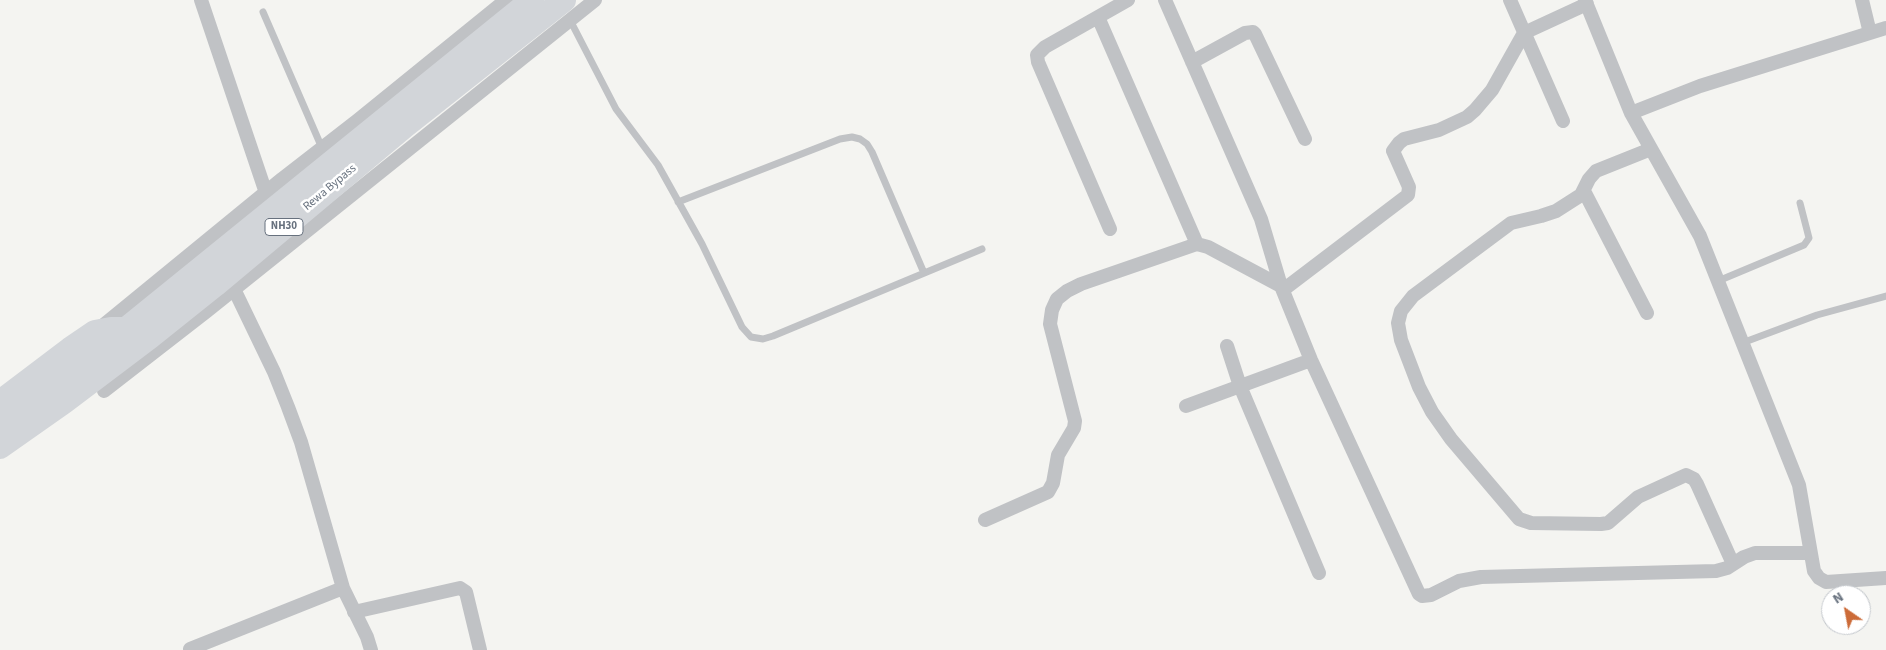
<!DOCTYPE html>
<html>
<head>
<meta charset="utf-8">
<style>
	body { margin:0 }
	#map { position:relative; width:1886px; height:650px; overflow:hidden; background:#f4f4f1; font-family:"Source Sans 3",sans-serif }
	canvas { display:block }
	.north { position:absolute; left:1821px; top:585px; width:50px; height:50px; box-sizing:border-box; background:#fff; border:1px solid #c2c6cb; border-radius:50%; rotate:327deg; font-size:14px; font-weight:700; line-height:20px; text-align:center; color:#67717e }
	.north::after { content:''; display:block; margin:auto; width:18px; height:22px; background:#cc6b38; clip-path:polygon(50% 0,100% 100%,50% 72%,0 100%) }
</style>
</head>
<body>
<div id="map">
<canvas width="1886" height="650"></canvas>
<div class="north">N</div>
</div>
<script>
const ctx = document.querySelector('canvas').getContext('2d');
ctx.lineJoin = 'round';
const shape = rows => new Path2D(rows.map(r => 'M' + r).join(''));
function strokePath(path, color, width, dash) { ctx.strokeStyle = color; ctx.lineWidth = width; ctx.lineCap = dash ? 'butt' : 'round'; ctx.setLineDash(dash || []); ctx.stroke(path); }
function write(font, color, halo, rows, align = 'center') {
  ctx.font = font + ' "Source Sans 3",sans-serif'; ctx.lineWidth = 5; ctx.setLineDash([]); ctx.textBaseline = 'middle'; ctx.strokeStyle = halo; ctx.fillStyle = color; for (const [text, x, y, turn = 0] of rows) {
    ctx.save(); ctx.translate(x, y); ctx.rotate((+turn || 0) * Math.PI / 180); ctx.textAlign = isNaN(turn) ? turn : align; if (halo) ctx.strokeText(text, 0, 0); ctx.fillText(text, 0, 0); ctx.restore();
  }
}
strokePath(shape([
	[263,12,322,148],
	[570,20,616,109,658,165,702,244,742,327,751,337,763,339,773,336,982,249],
	[678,202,840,139,852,137,860,139,867,144,872,152,924,273],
	[1718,281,1804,245,1809,238,1800,203],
	[1742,343,1817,315,1886,296]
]), '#c0c2c5', 7);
strokePath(shape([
	[201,0,266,193],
	[1165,0,1261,219,1281,286,1311,360,1419,594,1422,596,1431,595,1459,581,1481,577,1716,571,1727,568,1744,557,1755,553,1810,553],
	[1510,0,1563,121],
	[1585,0,1631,113,1700,236,1799,485,1814,571,1819,578,1826,582,1886,578],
	[1862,0,1870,33],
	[1098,17,1197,244],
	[1192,62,1245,33,1253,32,1255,34,1305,139],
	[1631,113,1700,86,1886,28],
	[1651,149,1596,171,1589,179,1581,195,1556,211,1541,216,1511,223,1413,296,1401,311,1398,323,1401,340,1419,387,1432,412,1451,439,1519,519,1531,523,1601,524,1608,523,1638,497,1686,475,1694,479,1697,484,1733,564],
	[1584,191,1647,313],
	[1110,229,1038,62,1037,55,1045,47,1128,0],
	[234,289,274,372,288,407,301,442,343,588,367,637,371,650],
	[1283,290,1408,195,1409,187,1393,151,1399,143,1404,139,1439,130,1467,117,1475,110,1492,90,1524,33,1587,4],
	[100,328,282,179,358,120,506,0],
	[1227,346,1240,386,1319,573],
	[104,391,207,311,595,0],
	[1186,406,1311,360],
	[985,520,1048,492,1053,483,1058,455,1074,428,1075,421,1050,324,1052,310,1057,299,1067,291,1081,284,1197,244,1208,247,1281,286],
	[354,612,460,588,466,592,480,650],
	[190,649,343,588]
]), '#c0c2c5', 14);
strokePath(shape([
	[0,402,70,349,95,332,111,329,125,329],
	[0,423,61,379,126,329,532,0],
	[0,447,64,402,150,337,215,285,406,125,564,0]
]), '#d2d5d9', 24);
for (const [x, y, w] of [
	[284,227,38]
]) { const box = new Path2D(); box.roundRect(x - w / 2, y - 8.5, w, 17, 4); ctx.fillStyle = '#fff'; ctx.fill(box); strokePath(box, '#67717e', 1); }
write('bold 11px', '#67717e', null, [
	["NH30",284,227]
]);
write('12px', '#67717e', '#fff', [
	["Rewa Bypass",330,188,-40]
]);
</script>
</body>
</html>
